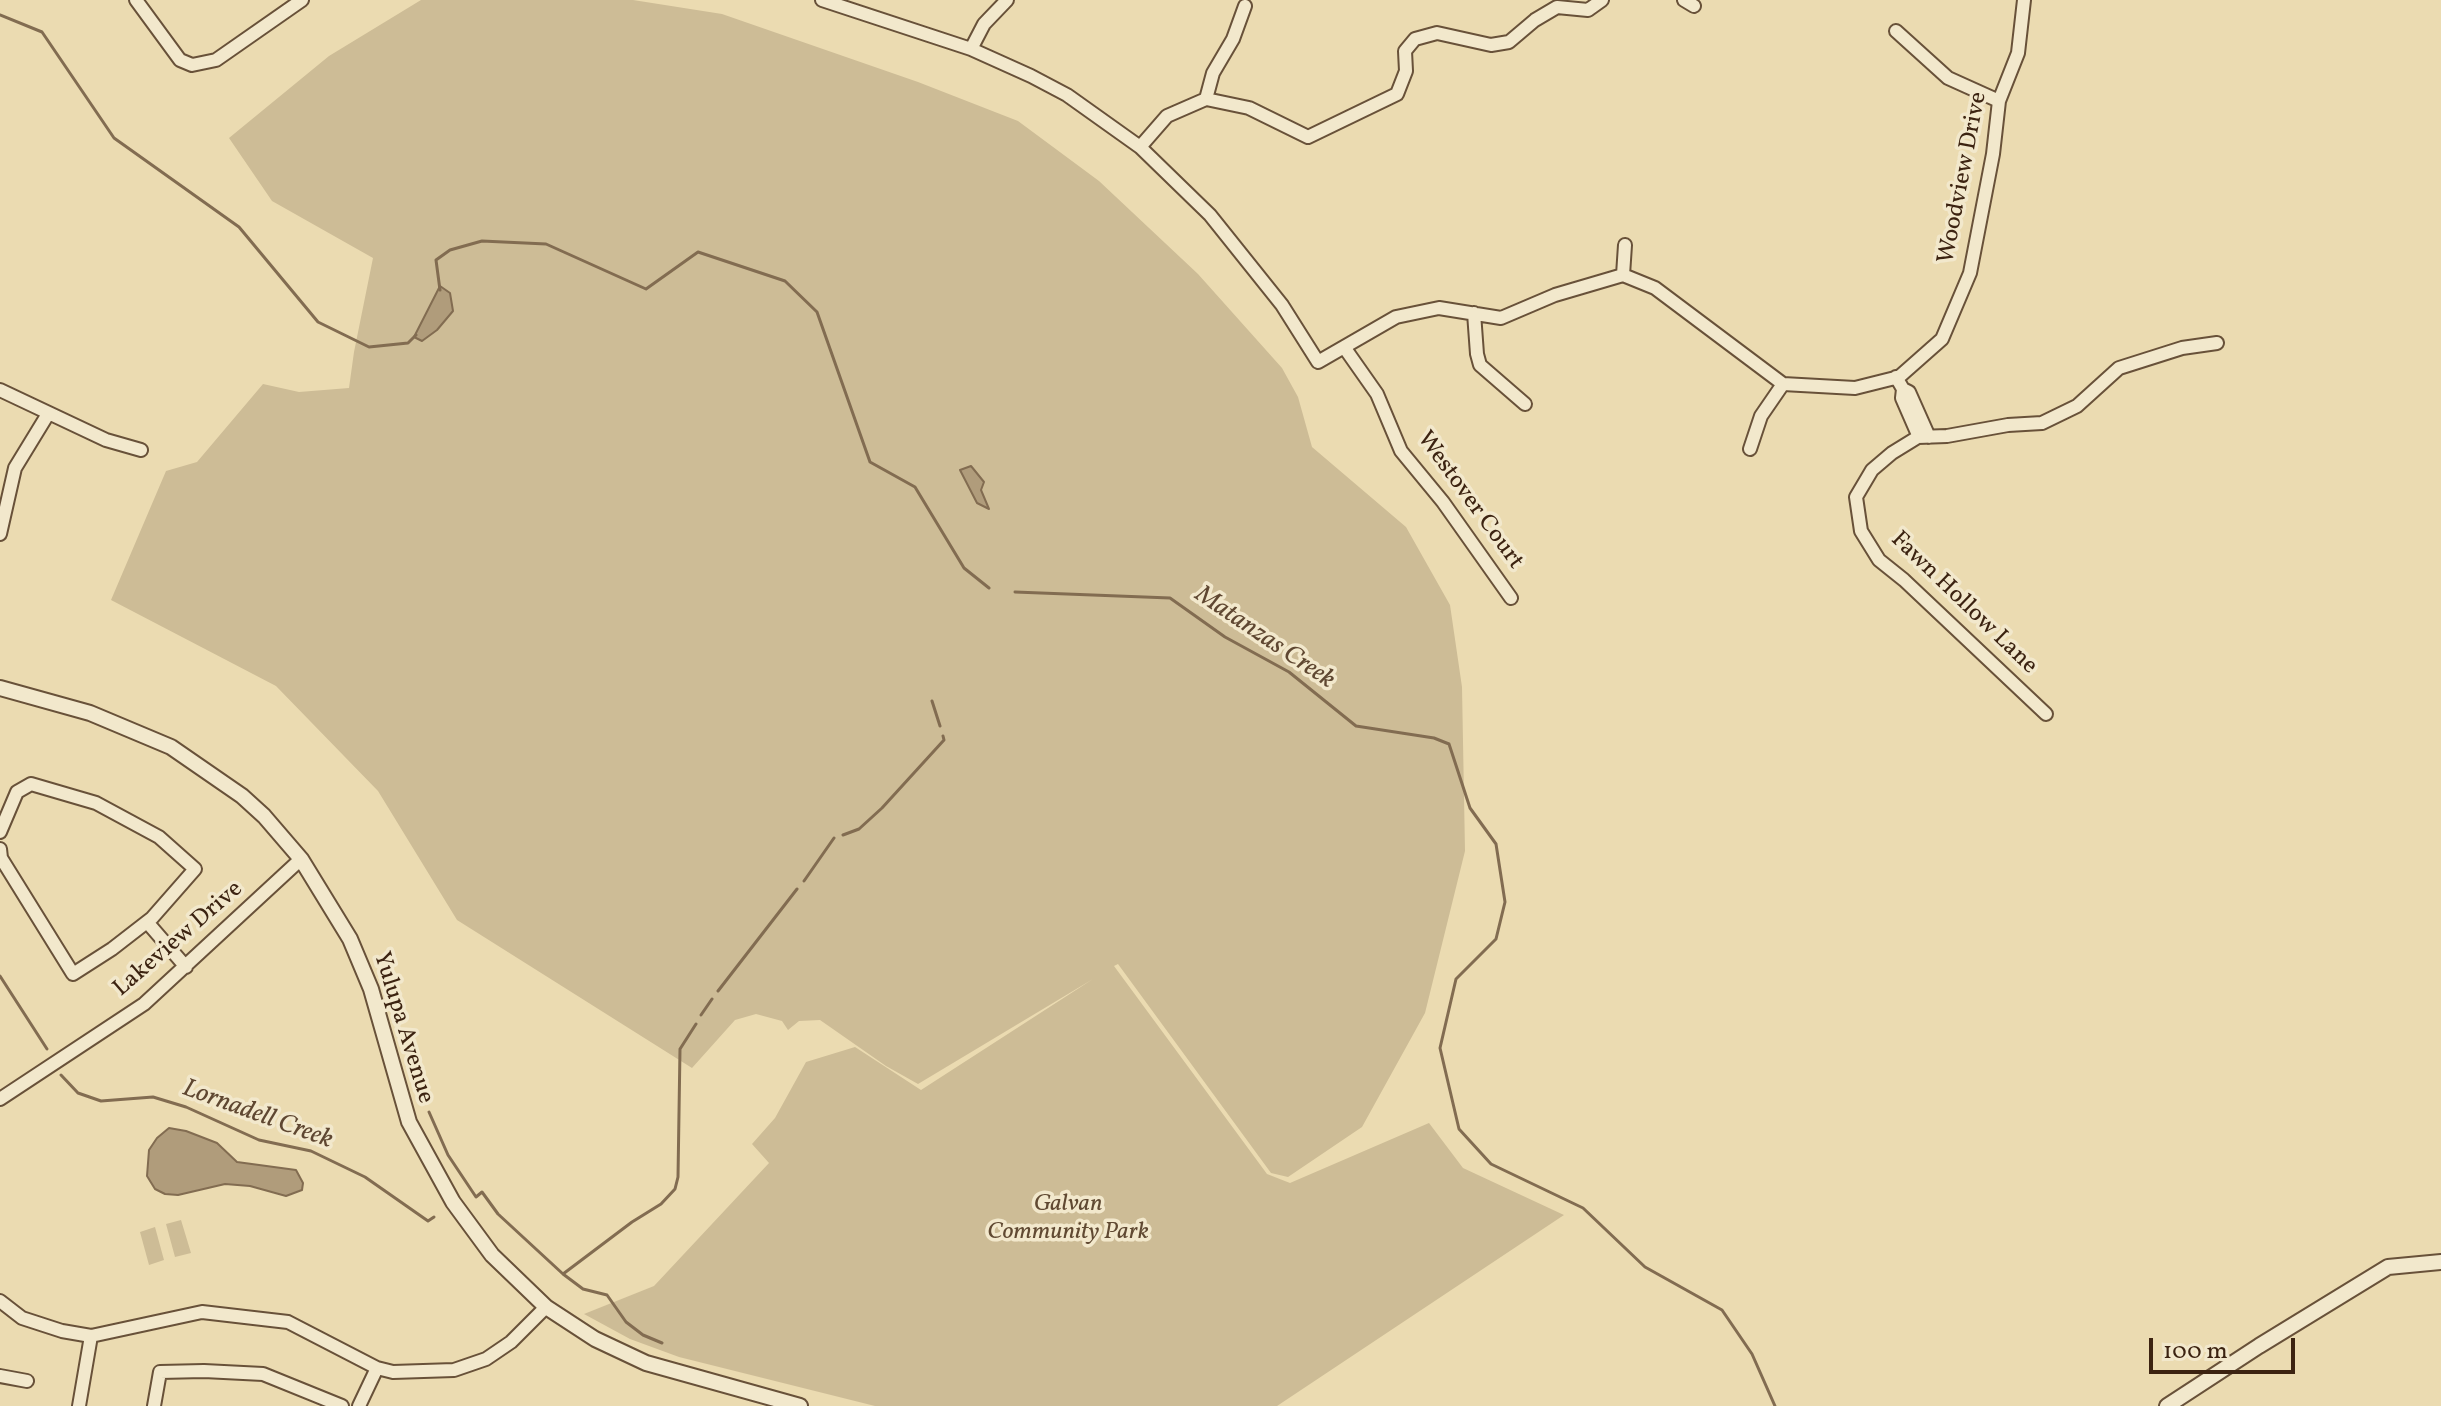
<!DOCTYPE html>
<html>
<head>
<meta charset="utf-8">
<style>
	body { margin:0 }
	#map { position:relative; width:2441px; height:1406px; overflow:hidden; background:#ebdbb1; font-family:Vollkorn,serif }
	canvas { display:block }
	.scale { position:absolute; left:2149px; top:1338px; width:146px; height:36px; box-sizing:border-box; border:4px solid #3c2311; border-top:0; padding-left:10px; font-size:24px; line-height:28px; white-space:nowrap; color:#3c2311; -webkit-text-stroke:6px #f2e8cc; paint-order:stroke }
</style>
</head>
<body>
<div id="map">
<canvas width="2441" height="1406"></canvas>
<div class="scale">100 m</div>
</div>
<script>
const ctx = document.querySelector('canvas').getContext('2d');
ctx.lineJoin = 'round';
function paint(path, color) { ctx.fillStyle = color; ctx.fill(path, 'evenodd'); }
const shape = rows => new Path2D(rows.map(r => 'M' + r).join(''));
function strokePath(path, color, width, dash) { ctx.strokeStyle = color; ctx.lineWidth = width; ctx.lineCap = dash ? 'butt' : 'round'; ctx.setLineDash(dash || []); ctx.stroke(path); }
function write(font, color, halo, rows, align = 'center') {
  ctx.font = font + ' Vollkorn,serif'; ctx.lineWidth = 7; ctx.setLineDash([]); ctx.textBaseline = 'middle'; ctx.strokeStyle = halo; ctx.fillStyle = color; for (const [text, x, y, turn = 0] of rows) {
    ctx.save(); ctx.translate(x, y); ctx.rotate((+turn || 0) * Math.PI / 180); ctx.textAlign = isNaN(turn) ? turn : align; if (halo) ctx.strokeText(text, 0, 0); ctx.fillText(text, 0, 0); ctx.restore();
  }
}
paint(shape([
	[421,0,633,0,722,14,918,82,1018,121,1099,181,1198,274,1282,368,1298,397,1312,447,1406,527,1450,605,1462,687,1465,851,1425,1013,1362,1127,1288,1177,1271,1173,1118,964,1114,966,1267,1174,1290,1183,1429,1123,1463,1168,1564,1215,1277,1406,875,1406,679,1357,630,1339,584,1314,654,1286,769,1163,752,1144,775,1118,806,1062,855,1047,921,1090,1093,979,918,1084,886,1066,820,1020,799,1021,788,1030,782,1021,756,1014,735,1020,692,1068,457,920,378,791,276,686,111,600,166,471,197,462,263,384,299,392,349,388,354,352,373,258,272,201,229,138,329,56],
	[181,1220,191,1253,175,1257,166,1224],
	[155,1227,164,1260,149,1265,140,1232]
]), '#cdbc96');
const water = shape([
	[440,286,450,293,453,311,437,330,422,341,414,337,440,286],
	[971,466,984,482,981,490,989,509,977,503,960,470,971,466],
	[169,1128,186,1131,217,1143,237,1162,296,1170,303,1183,302,1190,286,1196,250,1186,225,1184,178,1195,165,1194,155,1189,147,1176,149,1150,157,1138,169,1128]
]);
paint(water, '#b09c7b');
strokePath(water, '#826c51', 2);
strokePath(shape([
	[0,15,42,32,114,138,239,227,318,322,369,347,408,343,416,335],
	[440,290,436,260,450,250,482,241,546,244,646,289,698,252,785,281,817,312,870,462,915,487,964,568,989,588],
	[1015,592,1170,598,1225,637,1289,672,1356,726,1434,738,1449,744,1470,808,1496,844,1505,902,1496,939,1456,979,1440,1048,1459,1129,1491,1164,1583,1208,1645,1267,1722,1310,1752,1354,1775,1406],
	[932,701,940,726],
	[843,835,859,829,882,808,944,740,943,736],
	[804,881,834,838],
	[0,976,47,1049],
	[718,991,797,889],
	[701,1015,712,999],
	[61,1075,78,1093,101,1101,153,1097,186,1107,259,1140,311,1151,365,1177,428,1221,434,1217],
	[429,1112,448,1155,476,1197,482,1192,498,1214,563,1274,632,1222,661,1204,675,1189,678,1177,680,1049,696,1024],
	[563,1274,583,1289,607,1295,626,1322,643,1335,662,1343]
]), '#826c51', 3);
const minor = shape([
	[136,0,180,60,192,65,216,60,302,0],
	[822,0,971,49,1031,76,1067,95,1140,147,1210,215,1282,305,1318,362,1396,317,1439,308,1501,318,1555,295,1623,275,1655,288,1783,384,1855,388,1899,377,1942,339,1970,273,1993,154,1999,101,2018,53,2024,0],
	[1684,0,1694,6],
	[1896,31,1948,78,1999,101],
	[971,49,984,24,1007,0],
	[1206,99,1213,73,1233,39,1245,6],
	[1140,147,1167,116,1206,99,1249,108,1308,137,1397,94,1406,71,1405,51,1415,39,1437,33,1491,45,1509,42,1535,20,1557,7,1588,10,1602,0],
	[1623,275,1625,245],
	[1474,313,1477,354,1480,365,1525,404],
	[1344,347,1377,394,1401,451,1443,502,1511,598],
	[1896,377,1903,389,1902,398,1919,437],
	[1903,389,1909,392,1929,437],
	[0,390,106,440,141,450],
	[1750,449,1761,416,1783,384],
	[0,534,15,468,48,414],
	[2046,714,1904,580,1879,560,1861,531,1856,497,1872,470,1892,453,1918,437,1947,436,2008,425,2042,423,2077,406,2119,368,2182,348,2217,343],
	[0,832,17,792,31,784,96,803,159,837,195,869,152,918,112,949,73,974,1,858,0,849],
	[147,922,186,967],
	[0,1099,144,1004,301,859],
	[0,1301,22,1318,62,1331,91,1336,202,1312,288,1322,377,1368,393,1372,454,1370,486,1359,511,1342,546,1307],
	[0,1376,27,1381],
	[79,1406,91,1336],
	[154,1406,160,1372,204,1371,263,1374,342,1406],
	[359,1406,377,1368]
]);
const tertiary = shape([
	[0,688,90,713,171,747,242,796,264,816,301,859,350,939,371,989,409,1122,453,1202,492,1255,546,1307,595,1339,646,1363,800,1406],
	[2167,1406,2259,1346,2388,1267,2441,1262]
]);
strokePath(minor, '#685139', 16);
strokePath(tertiary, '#685139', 18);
strokePath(minor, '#f2e8cc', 12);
strokePath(tertiary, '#f2e8cc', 14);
write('24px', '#3c2311', '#f2e8cc', [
	["Woodview Drive",1964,178,-79],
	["Westover Court",1469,501,54],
	["Fawn Hollow Lane",1963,604,44],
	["Lakeview Drive",179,940,-41],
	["Yulupa Avenue",402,1028,73]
]);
write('italic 24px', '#604932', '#f2e8cc', [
	["Galvan",1068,1206],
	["Community Park",1068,1234]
]);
write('italic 26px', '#5f4731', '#f2e8cc', [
	["Matanzas Creek",1264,639,34],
	["Lornadell Creek",257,1116,20]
]);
</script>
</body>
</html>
